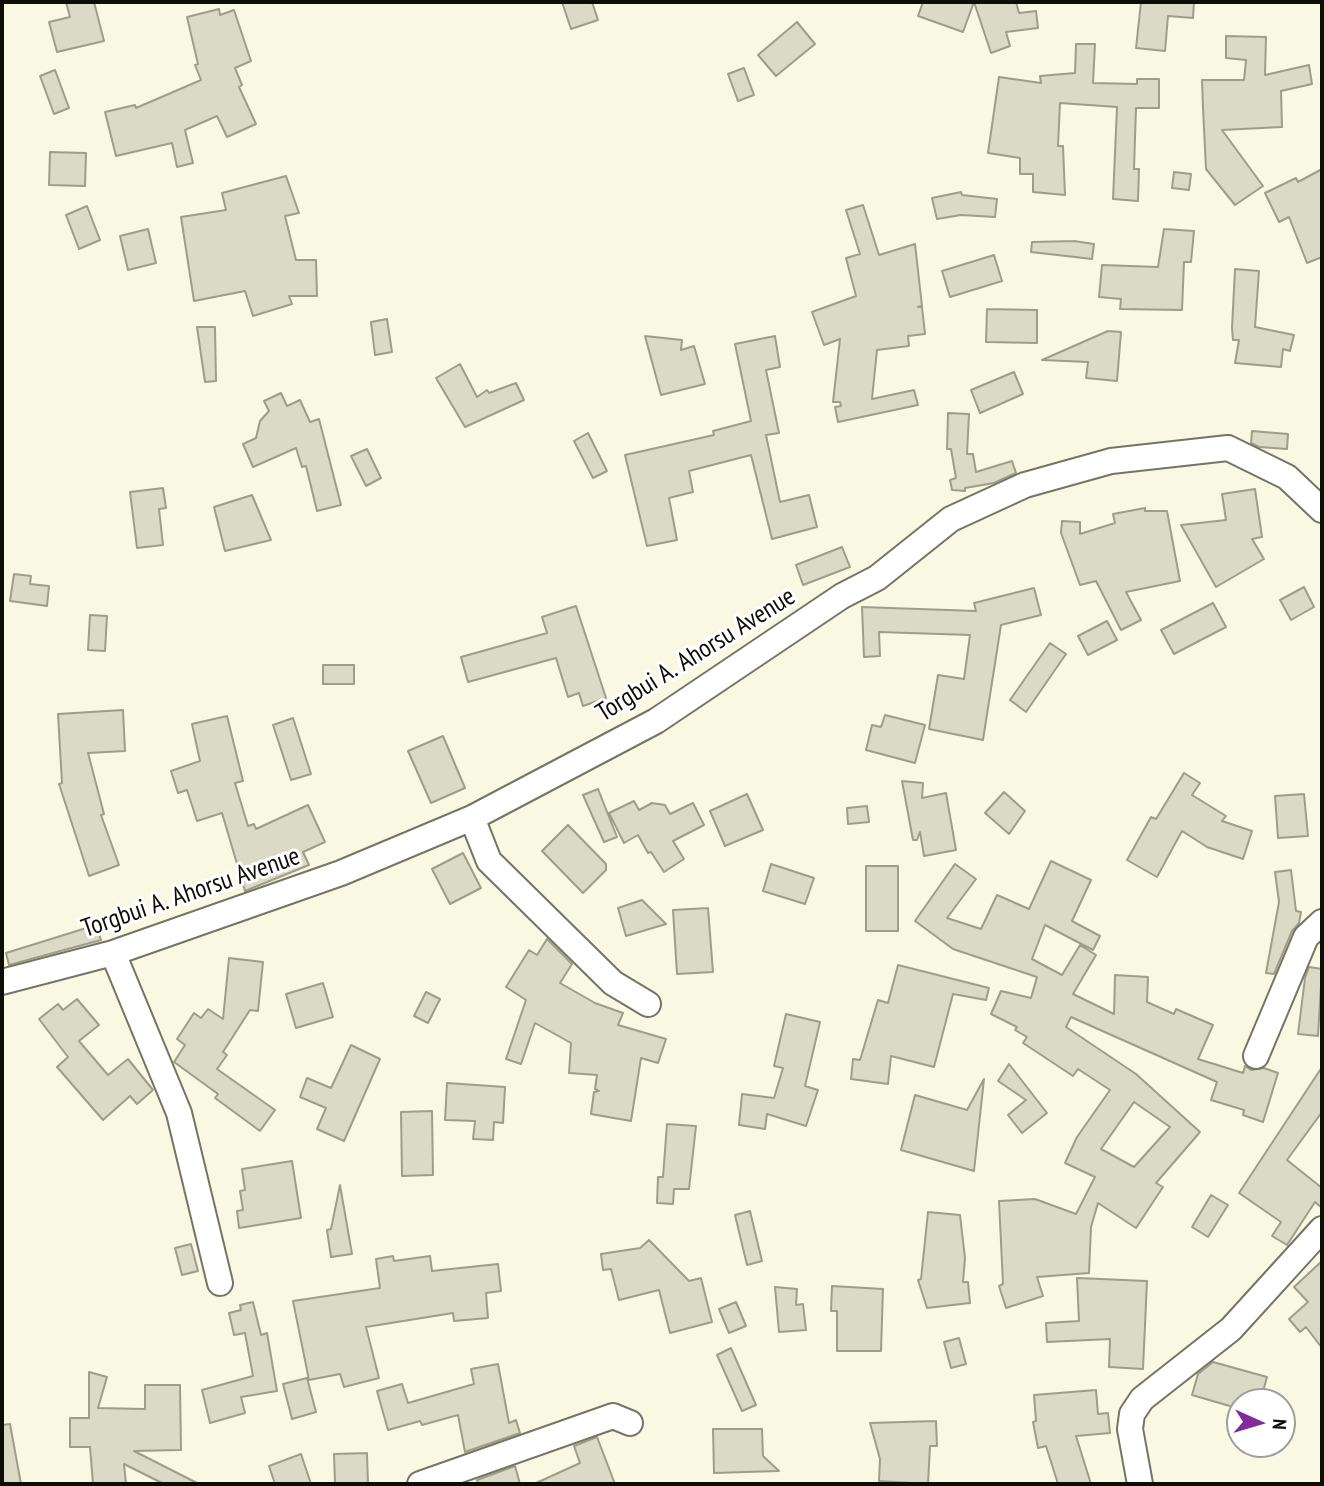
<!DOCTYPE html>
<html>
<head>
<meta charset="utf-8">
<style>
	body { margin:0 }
	#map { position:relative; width:1324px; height:1486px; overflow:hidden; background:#f8f8e3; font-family:"PT Sans Narrow",sans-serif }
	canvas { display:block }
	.frame { position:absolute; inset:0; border:4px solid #0e0e08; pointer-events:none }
	.north { position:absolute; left:1226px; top:1388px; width:70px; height:70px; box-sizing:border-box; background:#fff; border:2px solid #9f9f9c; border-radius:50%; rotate:94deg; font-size:19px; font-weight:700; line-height:28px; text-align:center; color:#0e0e08 }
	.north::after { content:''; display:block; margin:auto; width:24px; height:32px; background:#802b9a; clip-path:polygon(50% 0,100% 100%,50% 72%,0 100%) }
</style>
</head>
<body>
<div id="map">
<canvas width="1324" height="1486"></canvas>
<div class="frame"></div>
<div class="north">N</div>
</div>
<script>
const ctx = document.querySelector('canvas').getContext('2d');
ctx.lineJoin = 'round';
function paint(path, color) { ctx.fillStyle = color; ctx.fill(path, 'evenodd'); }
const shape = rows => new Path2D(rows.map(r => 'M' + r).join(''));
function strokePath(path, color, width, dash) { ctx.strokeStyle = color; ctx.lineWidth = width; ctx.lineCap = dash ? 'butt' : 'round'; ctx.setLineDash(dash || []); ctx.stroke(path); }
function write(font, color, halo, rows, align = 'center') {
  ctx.font = font + ' "PT Sans Narrow",sans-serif'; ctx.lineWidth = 6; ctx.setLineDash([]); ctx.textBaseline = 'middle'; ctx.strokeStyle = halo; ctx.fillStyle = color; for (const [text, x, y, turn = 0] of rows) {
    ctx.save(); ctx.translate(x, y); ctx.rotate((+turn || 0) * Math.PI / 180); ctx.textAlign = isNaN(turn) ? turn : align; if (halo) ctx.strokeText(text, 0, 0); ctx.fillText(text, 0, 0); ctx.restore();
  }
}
const building = shape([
	[66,2,94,2,104,41,57,52,49,22,70,17,66,2],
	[562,2,592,2,598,20,571,29,562,2],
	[923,2,974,2,963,32,918,16,923,2],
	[974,2,1016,2,1019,13,1036,11,1038,28,1006,32,1010,46,991,53,974,2],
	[1141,2,1194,2,1193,18,1168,16,1165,51,1136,48,1141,2],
	[219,9,220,15,234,10,251,61,235,68,242,85,239,87,256,124,227,137,217,116,185,130,193,163,177,167,172,143,116,156,105,112,135,105,136,108,201,80,195,65,198,64,187,17,219,9],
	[797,22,815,44,776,76,758,55,797,22],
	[1226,36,1266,37,1265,75,1309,65,1312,84,1281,91,1282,127,1222,130,1263,186,1235,205,1206,169,1203,108,1202,80,1244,80,1246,60,1226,58,1226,36],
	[1076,44,1095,44,1093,83,1137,84,1137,79,1159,79,1159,108,1136,108,1134,169,1139,169,1138,201,1113,199,1117,107,1060,103,1058,146,1063,146,1065,195,1033,192,1033,174,1020,174,1020,158,988,153,999,77,1041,83,1040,76,1075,73,1076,44],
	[744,68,754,95,738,101,728,74,744,68],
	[55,70,69,108,54,114,40,76,55,70],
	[50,152,86,153,85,186,49,185,50,152],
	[1322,169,1322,257,1307,263,1289,217,1279,222,1265,193,1296,178,1298,182,1322,169],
	[1174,172,1191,174,1189,190,1172,188,1174,172],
	[286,176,299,213,285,216,296,260,316,260,317,296,289,296,292,304,253,316,245,291,194,301,181,217,226,210,222,193,286,176],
	[961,192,962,195,997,199,995,217,961,215,937,219,932,198,961,192],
	[863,205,879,255,915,244,922,306,918,307,922,307,925,334,908,336,909,346,877,350,872,399,914,390,918,405,838,422,835,407,841,406,840,402,833,402,840,339,824,345,812,312,856,296,846,258,860,254,846,210,863,205],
	[87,206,100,240,79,249,66,215,87,206],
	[148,229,156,263,128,270,120,236,148,229],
	[1164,229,1194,231,1191,262,1184,262,1182,310,1120,309,1121,299,1099,297,1102,265,1158,267,1164,229],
	[1074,241,1094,244,1092,259,1031,252,1032,242,1074,241],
	[994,255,1002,281,950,297,942,271,994,255],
	[1235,269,1259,271,1255,327,1294,335,1290,351,1283,349,1281,367,1235,363,1239,340,1233,340,1232,328,1235,269],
	[987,309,1037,310,1037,343,986,342,987,309],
	[387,319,392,352,375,355,371,322,387,319],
	[197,327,215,327,216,381,205,382,197,327],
	[1108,331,1121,332,1117,381,1086,378,1088,362,1042,360,1108,331],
	[645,336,682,340,681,350,694,346,705,384,661,395,645,336],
	[775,336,780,367,766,370,779,433,766,435,780,502,809,495,817,527,772,539,751,455,689,471,693,492,669,498,677,540,647,546,625,455,714,435,713,431,751,421,735,344,775,336],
	[460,364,477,397,487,390,489,393,516,383,524,400,465,427,436,378,460,364],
	[1014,372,1023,394,980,413,971,390,1014,372],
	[281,393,287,406,300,400,310,422,319,419,341,505,317,511,306,466,302,467,296,448,253,467,243,444,256,438,260,421,269,411,264,401,281,393],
	[948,413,969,414,967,454,973,454,976,472,1012,461,1016,473,994,483,965,488,965,491,952,490,950,480,956,478,951,449,947,449,948,413],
	[1252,431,1288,434,1287,449,1259,447,1251,443,1252,431],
	[588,433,607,471,593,478,574,441,588,433],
	[367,449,381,478,366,486,351,456,367,449],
	[163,488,166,508,159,509,163,545,137,548,130,492,163,488],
	[1255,489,1262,537,1252,539,1264,559,1216,587,1181,525,1226,520,1222,494,1255,489],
	[252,495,271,540,225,551,214,507,252,495],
	[1145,508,1145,511,1167,511,1180,581,1126,592,1141,620,1121,630,1096,581,1080,585,1061,533,1062,521,1080,522,1080,534,1115,523,1113,514,1145,508],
	[842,547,850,567,803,585,796,565,842,547],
	[14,574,31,576,30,584,49,586,47,606,10,601,14,574],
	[1304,587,1314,607,1291,620,1280,600,1304,587],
	[1034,588,1041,615,1001,625,983,740,929,729,938,675,964,679,970,635,879,632,880,656,864,657,862,607,976,611,974,603,1034,588],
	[1213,603,1226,627,1174,654,1161,630,1213,603],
	[576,606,606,698,583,706,579,693,568,697,556,658,468,682,461,657,547,633,542,617,576,606],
	[90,615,107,616,105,651,88,650,90,615],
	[1107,621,1117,640,1088,655,1078,636,1107,621],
	[1050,643,1066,654,1026,712,1010,700,1050,643],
	[323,665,354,665,354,684,323,684,323,665],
	[123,710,125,751,88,753,104,814,101,815,119,865,89,876,59,784,62,783,58,714,123,710],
	[885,715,925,725,915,763,866,750,872,725,881,727,885,715],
	[227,716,243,781,235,783,248,826,254,824,256,829,308,805,325,842,303,852,309,865,245,891,222,813,197,821,187,790,178,793,171,771,200,761,192,724,227,716],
	[293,718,311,774,291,780,273,725,293,718],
	[443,736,465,788,431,803,408,751,443,736],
	[1184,773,1200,783,1192,795,1226,816,1222,821,1252,831,1243,859,1207,847,1182,831,1157,877,1127,860,1151,817,1156,819,1184,773],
	[902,781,923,783,922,798,946,793,956,850,924,856,920,832,917,840,913,840,902,781],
	[598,789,617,837,604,842,583,795,598,789],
	[1004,792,1025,811,1009,834,985,813,1004,792],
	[747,794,763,830,725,846,710,811,747,794],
	[1304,794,1308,836,1278,838,1275,796,1304,794],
	[634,801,639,810,652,803,665,805,670,814,693,803,704,825,673,841,684,859,664,872,651,852,648,853,638,835,624,843,609,813,634,801],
	[867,806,869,822,848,824,847,808,867,806],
	[568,825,606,864,606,870,583,893,542,851,568,825],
	[463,853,481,888,450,904,432,869,463,853],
	[1051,861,1091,880,1072,921,1100,936,1093,950,1045,925,1032,959,1062,975,1080,945,1096,955,1073,994,1114,1014,1115,975,1148,977,1147,1002,1174,1014,1176,1009,1213,1025,1198,1059,1243,1073,1245,1066,1251,1070,1264,1068,1278,1073,1263,1122,1243,1115,1244,1110,1211,1100,1217,1082,1071,1017,1066,1027,1136,1074,1200,1132,1156,1183,1163,1187,1136,1228,1098,1203,1091,1227,1089,1273,1037,1277,1043,1296,1006,1308,999,1286,1003,1284,999,1201,1035,1199,1076,1214,1095,1177,1065,1163,1077,1137,1110,1090,1078,1069,1073,1076,1023,1043,1027,1037,1015,1030,1017,1027,991,1014,1001,991,1031,998,1037,977,953,949,915,921,955,864,976,879,947,918,981,929,997,895,1029,909,1051,861],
	[1134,1102,1170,1127,1134,1167,1101,1149,1134,1102],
	[771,864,814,878,805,904,763,891,771,864],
	[866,866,898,866,898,931,866,931,866,866],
	[1291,870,1296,911,1301,912,1299,923,1292,931,1274,974,1266,973,1279,902,1275,872,1291,870],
	[642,900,666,924,626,936,618,908,642,900],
	[708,908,713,972,677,974,673,910,708,908],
	[96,925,101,940,9,965,6,953,96,925],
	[547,939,572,964,560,983,595,1003,623,1013,618,1025,666,1039,658,1063,641,1058,631,1121,591,1114,594,1092,599,1091,595,1089,597,1075,569,1073,571,1043,535,1023,521,1064,506,1059,526,1000,506,987,529,950,537,955,547,939],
	[229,958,263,962,258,1011,250,1010,223,1052,227,1055,217,1069,275,1110,260,1131,215,1098,218,1094,174,1062,185,1045,177,1039,194,1013,201,1018,208,1009,223,1019,229,958],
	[898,965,989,988,986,1000,953,994,934,1067,891,1056,888,1084,851,1079,853,1059,860,1060,878,1000,888,1003,898,965],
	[1309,967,1322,969,1318,1036,1298,1034,1305,978,1309,967],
	[323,983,333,1017,296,1028,286,994,323,983],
	[426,992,440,999,428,1023,414,1016,426,992],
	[77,999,99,1025,79,1041,108,1075,128,1059,153,1090,137,1104,130,1096,103,1120,57,1067,68,1057,39,1019,58,1004,63,1010,77,999],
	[786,1014,820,1022,805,1086,818,1090,806,1126,767,1114,765,1129,739,1125,742,1094,774,1098,783,1068,774,1066,786,1014],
	[351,1045,380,1059,344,1141,317,1129,326,1108,300,1097,307,1078,331,1088,351,1045],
	[1009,1064,1047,1113,1022,1133,1008,1115,1026,1100,998,1081,1009,1064],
	[1322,1067,1322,1112,1287,1160,1322,1188,1322,1208,1315,1202,1287,1245,1272,1236,1281,1222,1239,1193,1322,1067],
	[984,1079,974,1171,901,1150,915,1095,967,1110,984,1079],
	[447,1083,505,1087,503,1123,494,1122,493,1140,473,1139,475,1121,445,1120,447,1083],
	[432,1111,433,1175,402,1176,401,1112,432,1111],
	[667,1124,696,1126,689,1189,674,1189,673,1204,657,1203,658,1177,663,1177,667,1124],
	[292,1161,301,1218,239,1228,237,1211,243,1210,240,1191,245,1190,242,1169,292,1161],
	[340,1185,352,1254,331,1257,327,1230,331,1229,340,1185],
	[1211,1195,1228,1205,1208,1237,1192,1227,1211,1195],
	[750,1211,762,1261,747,1265,735,1215,750,1211],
	[928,1212,960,1215,965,1258,963,1282,968,1282,970,1303,927,1308,918,1280,921,1279,928,1212],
	[649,1240,689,1281,701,1278,712,1322,670,1333,659,1290,619,1300,611,1269,603,1270,601,1254,640,1248,649,1240],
	[191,1244,198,1271,182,1275,175,1248,191,1244],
	[393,1256,394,1261,430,1256,432,1271,498,1264,501,1291,486,1293,488,1318,454,1321,453,1313,366,1327,379,1378,344,1387,340,1374,309,1380,293,1301,380,1288,376,1259,393,1256],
	[1322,1261,1322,1348,1306,1327,1300,1332,1289,1319,1308,1302,1294,1287,1322,1261],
	[1077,1278,1147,1281,1143,1369,1109,1367,1110,1339,1047,1342,1046,1323,1079,1321,1077,1278],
	[832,1286,883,1289,881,1351,837,1351,837,1311,831,1311,832,1286],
	[775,1287,797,1289,796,1305,803,1304,806,1330,779,1332,775,1287],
	[253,1302,261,1335,267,1333,277,1391,241,1397,245,1413,210,1423,202,1390,253,1376,245,1333,234,1335,229,1313,241,1310,240,1305,253,1302],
	[736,1302,746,1326,729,1333,719,1309,736,1302],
	[959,1338,966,1364,951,1368,944,1342,959,1338],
	[731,1348,756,1405,742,1411,717,1355,731,1348],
	[1213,1362,1267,1377,1260,1402,1240,1402,1240,1409,1192,1395,1198,1374,1213,1362],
	[498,1364,509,1423,516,1420,520,1433,465,1452,458,1415,422,1425,420,1421,388,1430,377,1391,402,1384,408,1403,474,1384,471,1369,498,1364],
	[89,1372,107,1377,98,1408,145,1409,145,1385,180,1385,181,1450,134,1451,199,1484,164,1484,124,1464,126,1484,93,1484,90,1447,70,1447,70,1418,89,1418,89,1372],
	[307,1378,316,1412,292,1419,283,1384,307,1378],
	[1096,1390,1098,1414,1108,1413,1110,1433,1076,1436,1091,1484,1058,1484,1046,1446,1038,1448,1033,1422,1036,1421,1034,1395,1096,1390],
	[936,1421,937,1446,930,1446,928,1484,879,1481,880,1459,870,1423,936,1421],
	[10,1424,21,1484,2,1484,2,1425,10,1424],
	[713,1429,762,1429,763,1456,779,1471,714,1473,713,1429],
	[597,1437,615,1484,534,1484,580,1463,574,1446,597,1437],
	[367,1453,368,1484,335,1484,334,1454,367,1453],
	[301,1454,311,1484,275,1484,269,1466,301,1454],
	[515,1466,520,1484,478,1484,477,1480,515,1466]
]);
paint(building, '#dadac6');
strokePath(building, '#9d9d8a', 2);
const minor = shape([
	[472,818,489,861,613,983,648,1004],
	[113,953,179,1113,220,1283],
	[2,982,113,953,207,920,341,873,472,818,656,721,842,596,877,578,951,519,1025,485,1111,461,1228,448,1287,477,1322,510],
	[1256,1056,1306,937,1322,922],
	[420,1484,613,1416,630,1423],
	[1140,1484,1130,1429,1132,1414,1142,1399,1231,1329,1322,1229]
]);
strokePath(minor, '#757563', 28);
strokePath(minor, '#fff', 24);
write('26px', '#0e0e08', '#fff', [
	["Torgbui A. Ahorsu Avenue",696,655,-32],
	["Torgbui A. Ahorsu Avenue",191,893,-19]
]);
</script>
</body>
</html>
